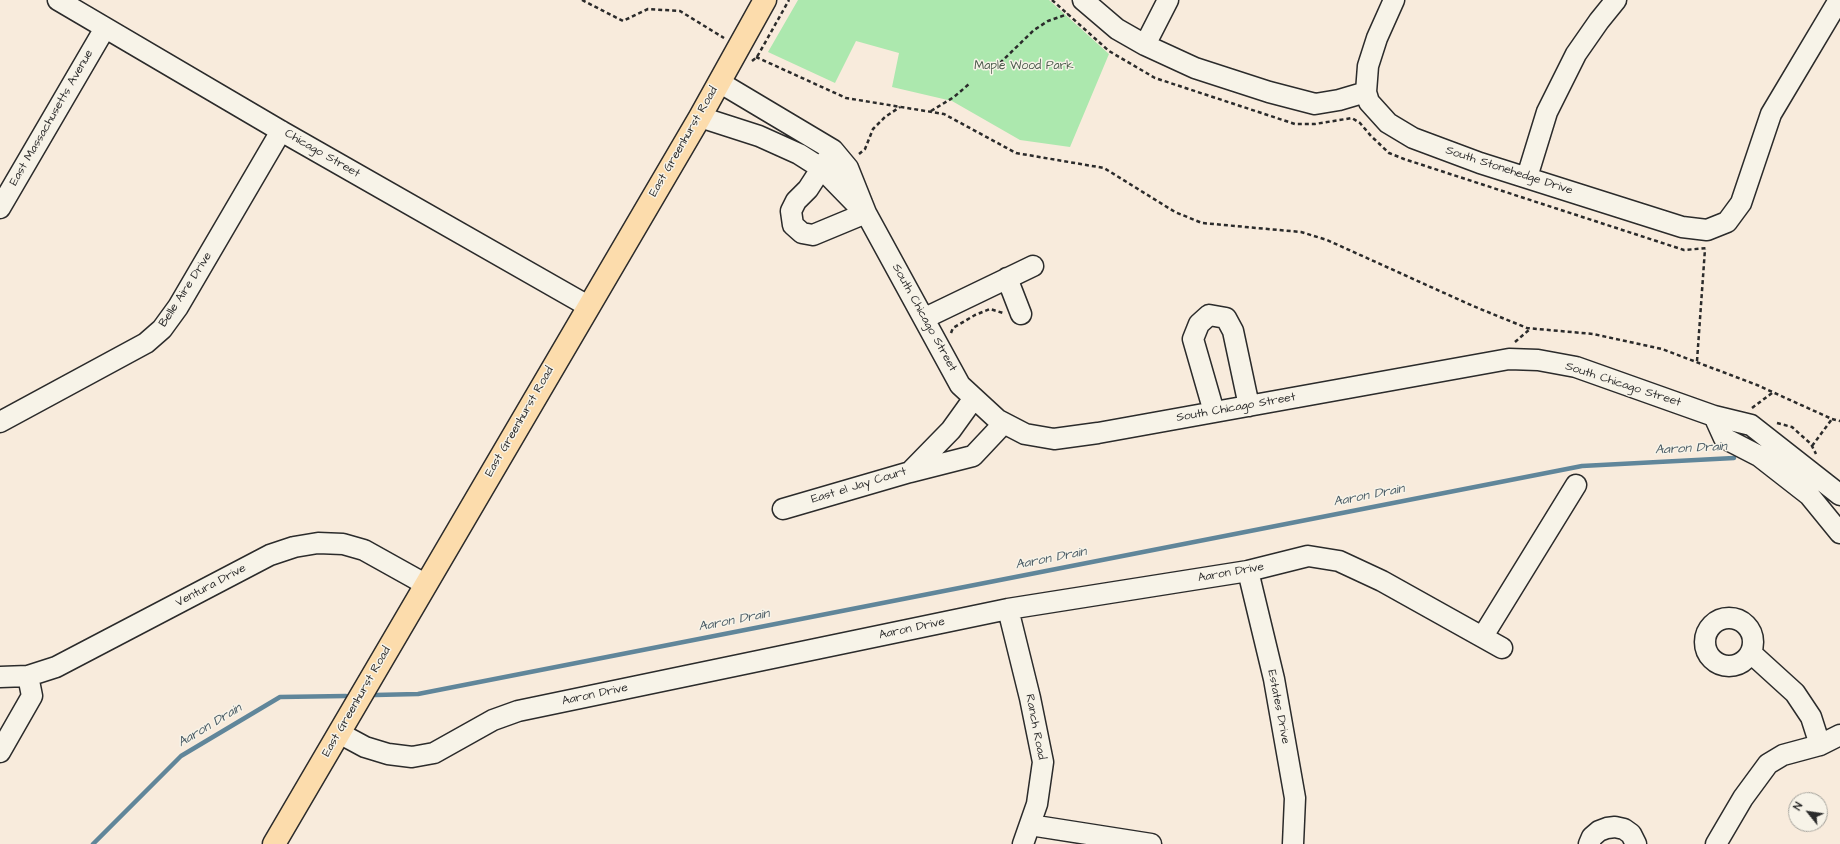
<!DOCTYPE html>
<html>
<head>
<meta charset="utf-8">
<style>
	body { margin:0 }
	#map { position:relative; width:1840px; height:844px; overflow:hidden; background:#f8ebdc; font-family:"Architects Daughter",sans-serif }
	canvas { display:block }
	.north { position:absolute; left:1788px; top:792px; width:40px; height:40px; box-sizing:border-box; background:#f7f3e8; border:1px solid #a5a39c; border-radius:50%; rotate:300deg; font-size:11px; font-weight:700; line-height:16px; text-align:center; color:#2b2b2b }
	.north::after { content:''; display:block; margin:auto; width:14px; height:18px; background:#2b2b2b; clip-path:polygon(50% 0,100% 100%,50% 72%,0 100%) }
</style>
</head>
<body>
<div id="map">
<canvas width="1840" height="844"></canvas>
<div class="north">N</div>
</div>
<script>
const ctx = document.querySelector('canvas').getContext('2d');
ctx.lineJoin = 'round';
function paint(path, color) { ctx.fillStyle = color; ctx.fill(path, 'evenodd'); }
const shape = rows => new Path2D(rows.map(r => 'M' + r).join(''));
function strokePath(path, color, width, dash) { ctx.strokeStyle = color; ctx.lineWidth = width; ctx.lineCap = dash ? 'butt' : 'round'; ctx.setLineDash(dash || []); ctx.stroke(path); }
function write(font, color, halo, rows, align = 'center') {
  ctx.font = font + ' "Architects Daughter",sans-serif'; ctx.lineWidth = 3; ctx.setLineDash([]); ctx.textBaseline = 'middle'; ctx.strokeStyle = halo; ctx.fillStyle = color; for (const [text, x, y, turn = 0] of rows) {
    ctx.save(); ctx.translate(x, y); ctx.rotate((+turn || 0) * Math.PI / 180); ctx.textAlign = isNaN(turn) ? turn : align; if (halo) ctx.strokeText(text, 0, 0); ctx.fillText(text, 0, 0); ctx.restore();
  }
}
paint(shape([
	[798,0,1049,0,1109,54,1070,147,1020,140,952,101,892,87,899,53,856,41,835,83,768,52]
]), '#ace8ae');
strokePath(shape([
	[375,695,418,694,1582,466,1734,458],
	[93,844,181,756,280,697,346,696]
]), '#60869a', 4.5);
const minor = shape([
	[58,0,281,131,588,306],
	[1083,0,1117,29,1145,45,1195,68,1269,92,1315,104,1339,100,1366,92,1369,102,1388,123,1413,138,1480,163,1682,227,1707,230,1727,222,1741,203,1771,114,1839,0],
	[1145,45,1168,0],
	[719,82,833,150,848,168,866,213,960,385,998,420,1025,434,1054,439,1098,433,1509,359,1538,360,1576,367,1714,416,1751,425,1840,495],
	[1366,92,1368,66,1377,38,1394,0],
	[700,117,759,136,799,154,821,168,861,209],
	[828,158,808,189,796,201,791,211,793,225,802,233,813,235,866,213],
	[1527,177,1547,112,1576,54,1599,21,1616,0],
	[0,208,105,28],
	[1007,278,1021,314],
	[925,318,1033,266],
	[1214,412,1193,339,1199,324,1209,315,1226,318,1233,331,1249,406],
	[1714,416,1724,438,1759,456,1809,495,1840,533],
	[0,422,146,343,162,329,178,307,281,131],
	[910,472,973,456,1004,423],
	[783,509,910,472,951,430,974,398],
	[1248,571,1274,679,1295,798,1293,844],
	[1008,609,1030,698,1043,762,1037,804,1023,844],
	'1705 642a24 24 0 1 1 48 0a24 24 0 1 1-48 0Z',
	[1483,636,1576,485],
	[1751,653,1795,693,1811,717,1820,745],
	[0,677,28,676,56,667,270,555,294,547,318,543,343,544,364,550,425,584],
	[339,733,365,747,388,754,412,757,434,753,493,720,518,711,1008,609,1248,571,1308,556,1339,561,1382,581,1502,648],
	[0,752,32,696,28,676],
	[1030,825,1151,844],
	[1589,844,1592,837,1599,831,1607,828,1615,827,1624,829,1631,834,1636,844],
	[1716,844,1743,798,1768,764,1783,755,1820,745,1840,735]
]);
const major = shape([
	[274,844,700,117,765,0]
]);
strokePath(minor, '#2b2b2b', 23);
strokePath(major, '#2b2b2b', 25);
strokePath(shape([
	[582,0,623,21,648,9,680,11,724,38],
	[1052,0,1109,51,1155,78,1295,124,1315,124,1352,118,1360,123,1371,136,1389,153,1404,159,1684,250,1708,248],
	[756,57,846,98,944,114,1016,153,1104,168,1175,212,1202,223,1301,232,1327,240,1473,306,1527,328,1593,334,1662,349,1757,385,1832,419,1840,421],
	[752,61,757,57,789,0],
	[1000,63,1034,30,1048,21,1068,14],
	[931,111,954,97,969,84],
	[859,154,865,149,873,129,885,117,900,107],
	[951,333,953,328,975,315,990,309,1003,313],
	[1515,342,1530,329],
	[1697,361,1705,249],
	[1752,408,1772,393],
	[1777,423,1792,427,1811,444,1816,454],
	[1812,446,1832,419]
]), '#2b2b2b', 2.5, [4, 3]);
strokePath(minor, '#f7f3e8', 20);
strokePath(major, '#fcdcac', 22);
write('12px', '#4b5a4c', '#f7f3e8', [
	["Maple Wood Park",1024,66]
]);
write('12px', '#2b2b2b', '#f7f3e8', [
	["East Massachusetts Avenue",52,118,-60],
	["East Greenhurst Road",684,142,-60],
	["Chicago Street",322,154,30],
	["South Stonehedge Drive",1509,171,18],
	["Belle Aire Drive",186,290,-57],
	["South Chicago Street",924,318,61],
	["South Chicago Street",1623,385,18],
	["South Chicago Street",1236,408,-10],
	["East Greenhurst Road",520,422,-60],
	["East el Jay Court",859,486,-17],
	["Aaron Drive",1231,573,-10],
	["Ventura Drive",211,586,-28],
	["Aaron Drive",912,629,-12],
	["Aaron Drive",595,695,-12],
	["East Greenhurst Road",357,702,-60],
	["Estates Drive",1278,707,79],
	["Ranch Road",1035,727,79]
]);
write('italic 13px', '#465862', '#f7f3e8', [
	["Aaron Drain",1691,449,-3],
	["Aaron Drain",1369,496,-11],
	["Aaron Drain",1051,559,-11],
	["Aaron Drain",734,621,-11],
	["Aaron Drain",210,726,-31]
]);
</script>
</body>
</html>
